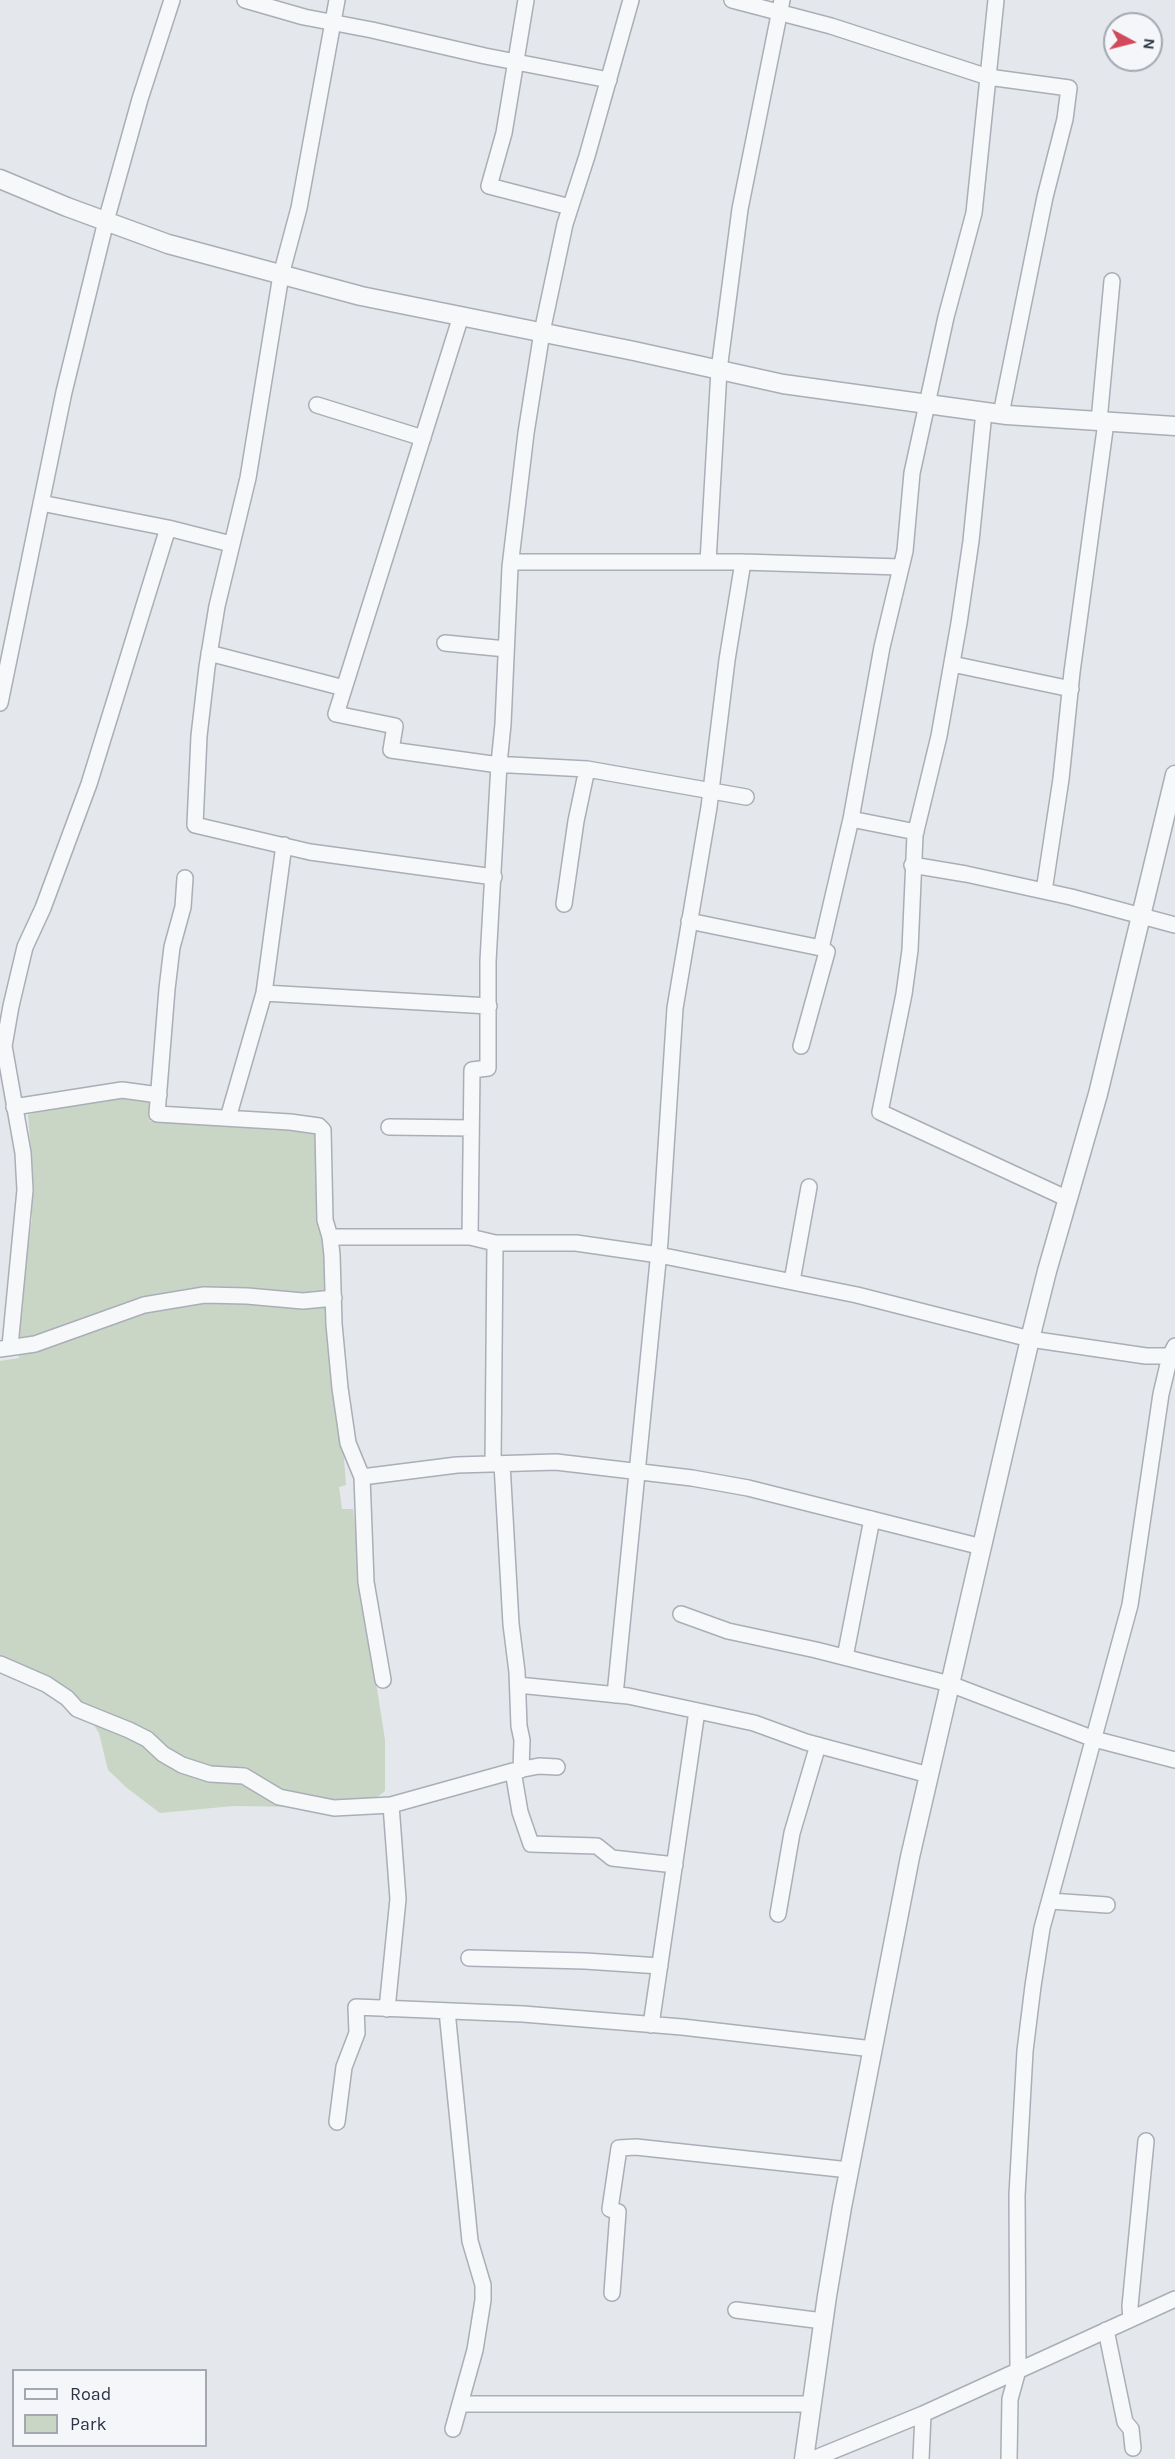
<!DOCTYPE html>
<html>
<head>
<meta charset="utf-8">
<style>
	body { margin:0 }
	#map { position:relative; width:1175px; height:2459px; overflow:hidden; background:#e4e7ec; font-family:Karla,sans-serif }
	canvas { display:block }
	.legend { position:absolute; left:12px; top:2369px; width:195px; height:78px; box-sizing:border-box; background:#f4f6f9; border:2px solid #a4a8b1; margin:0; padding:8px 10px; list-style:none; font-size:18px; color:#2b3445 }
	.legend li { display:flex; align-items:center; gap:12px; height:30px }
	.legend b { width:30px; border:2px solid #a4a8b1 }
	.north { position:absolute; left:1103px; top:12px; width:60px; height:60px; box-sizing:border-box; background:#f4f6f9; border:2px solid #a4a8b1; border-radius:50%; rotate:97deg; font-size:16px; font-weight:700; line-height:24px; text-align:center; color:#2b3445 }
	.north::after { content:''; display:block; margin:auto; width:21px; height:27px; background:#d1495b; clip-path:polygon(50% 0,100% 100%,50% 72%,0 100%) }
</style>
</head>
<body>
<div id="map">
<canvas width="1175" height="2459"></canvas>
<ul class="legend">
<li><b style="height:8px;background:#f7f8fa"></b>Road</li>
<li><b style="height:16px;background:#c9d6c5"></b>Park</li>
</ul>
<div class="north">N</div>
</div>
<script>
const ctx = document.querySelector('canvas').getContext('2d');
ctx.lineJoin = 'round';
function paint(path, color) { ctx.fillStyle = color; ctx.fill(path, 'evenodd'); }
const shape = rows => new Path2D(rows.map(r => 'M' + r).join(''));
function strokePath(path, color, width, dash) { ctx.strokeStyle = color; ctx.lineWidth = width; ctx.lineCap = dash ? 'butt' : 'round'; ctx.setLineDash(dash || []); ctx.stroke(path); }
paint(shape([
	[116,1096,150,1102,150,1121,320,1131,346,1485,339,1487,342,1509,353,1509,368,1631,385,1740,385,1791,377,1797,302,1807,233,1806,160,1813,127,1788,108,1770,99,1733,77,1698,0,1659,0,1361,19,1358,20,1301,32,1218,32,1167,28,1115,57,1105]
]), '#c9d6c5');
const minor = shape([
	[245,0,304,17,372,30,485,56,609,80],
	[337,0,299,208,281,275,248,478,217,606,207,667,199,736,195,825,310,852,494,877],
	[526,0,504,133,489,186,570,207],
	[732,0,831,26,988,77,1069,88,1065,119,1045,197,1001,414],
	[461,316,336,714,395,726,391,750,492,764,587,769,746,797],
	[317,405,423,438],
	[984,412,971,541,959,623,939,736,915,835,910,950,904,994,880,1112,1068,1199],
	[1099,421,1112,281],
	[41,503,168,528,231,544],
	[511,562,743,562,900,567],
	[708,562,719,370,740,209,782,0],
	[445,643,506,649],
	[209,653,344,688],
	[952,664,1071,689],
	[0,703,64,392,106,221,140,99,172,0],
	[851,819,916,832],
	[912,865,966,874,1071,897,1175,925],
	[185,878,183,907,172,947,167,989,157,1114,290,1122,319,1126,323,1130,325,1220,330,1237,332,1255,334,1324,340,1388,348,1443,362,1477,366,1582,383,1680],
	[1044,891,1061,779,1072,672,1106,422],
	[564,904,576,821,587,769],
	[689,921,821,948,827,952,801,1046],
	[821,948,851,819,882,647,905,551,912,473,946,317,974,213,996,0],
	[264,993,489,1006],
	[14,1107,122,1090,159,1095],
	[228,1118,264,993,284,845],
	[389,1127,471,1128],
	[330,1237,470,1237,495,1243,576,1243,659,1255,857,1295,1030,1339,1146,1356,1175,1356],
	[470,1237,472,1070,488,1068,488,961,499,764,503,724,510,567,526,433,542,332,565,224,587,156,631,0],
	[792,1281,809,1187],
	[10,1346,25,1190,23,1153,4,1046,11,1006,25,947,43,908,89,784,168,528],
	[0,1349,35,1344,144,1305,204,1295,247,1296,303,1301,334,1298],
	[493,1464,495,1243],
	[502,1464,511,1624,517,1672,519,1726,522,1740,521,1770],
	[362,1477,457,1465,556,1462,692,1478,748,1488,982,1547],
	[681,1614,728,1631,816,1650,950,1684,1094,1739,1175,1760],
	[845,1657,872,1519],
	[0,1664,46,1684,67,1698,77,1709,129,1730,147,1739,163,1754,182,1765,210,1774,244,1776,279,1797,334,1808,391,1805,513,1771,539,1766,557,1767],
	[518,1685,628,1696,754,1723,806,1742,929,1775],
	[615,1695,660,1241,675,1008,709,807,727,660,743,562],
	[513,1771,520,1812,531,1844,597,1846,612,1858,675,1865],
	[1050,1901,1107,1905],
	[778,1914,792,1833,818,1745],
	[469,1958,585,1961,660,1966],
	[387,2009,398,1899,391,1805],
	[447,2011,470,2241,483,2285,483,2300,475,2350,453,2429],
	[651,2025,697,1711],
	[337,2122,344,2067,357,2033,356,2007,523,2014,682,2027,873,2049],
	[612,2293,618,2212,610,2209,619,2148,636,2147,849,2170],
	[736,2310,823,2321],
	[1131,2319,1130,2306,1146,2141],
	[1106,2330,1125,2422,1131,2429,1133,2448],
	[460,2404,812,2404],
	[813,2459,923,2414,1175,2299],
	[921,2459,923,2414],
	[1009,2459,1010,2399,1018,2370,1017,2195,1025,2051,1033,1986,1042,1928,1130,1605,1161,1394,1170,1356,1175,1346]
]);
const tertiary = shape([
	[0,179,67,207,168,244,361,296,634,351,783,384,1007,415,1175,426],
	[804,2459,827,2296,842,2207,910,1857,1030,1339,1047,1271,1098,1094,1175,775]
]);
strokePath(minor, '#a9aeb7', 18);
strokePath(tertiary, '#a9aeb7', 21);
strokePath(minor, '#f7f8fa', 15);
strokePath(tertiary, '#f7f8fa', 18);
</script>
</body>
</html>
